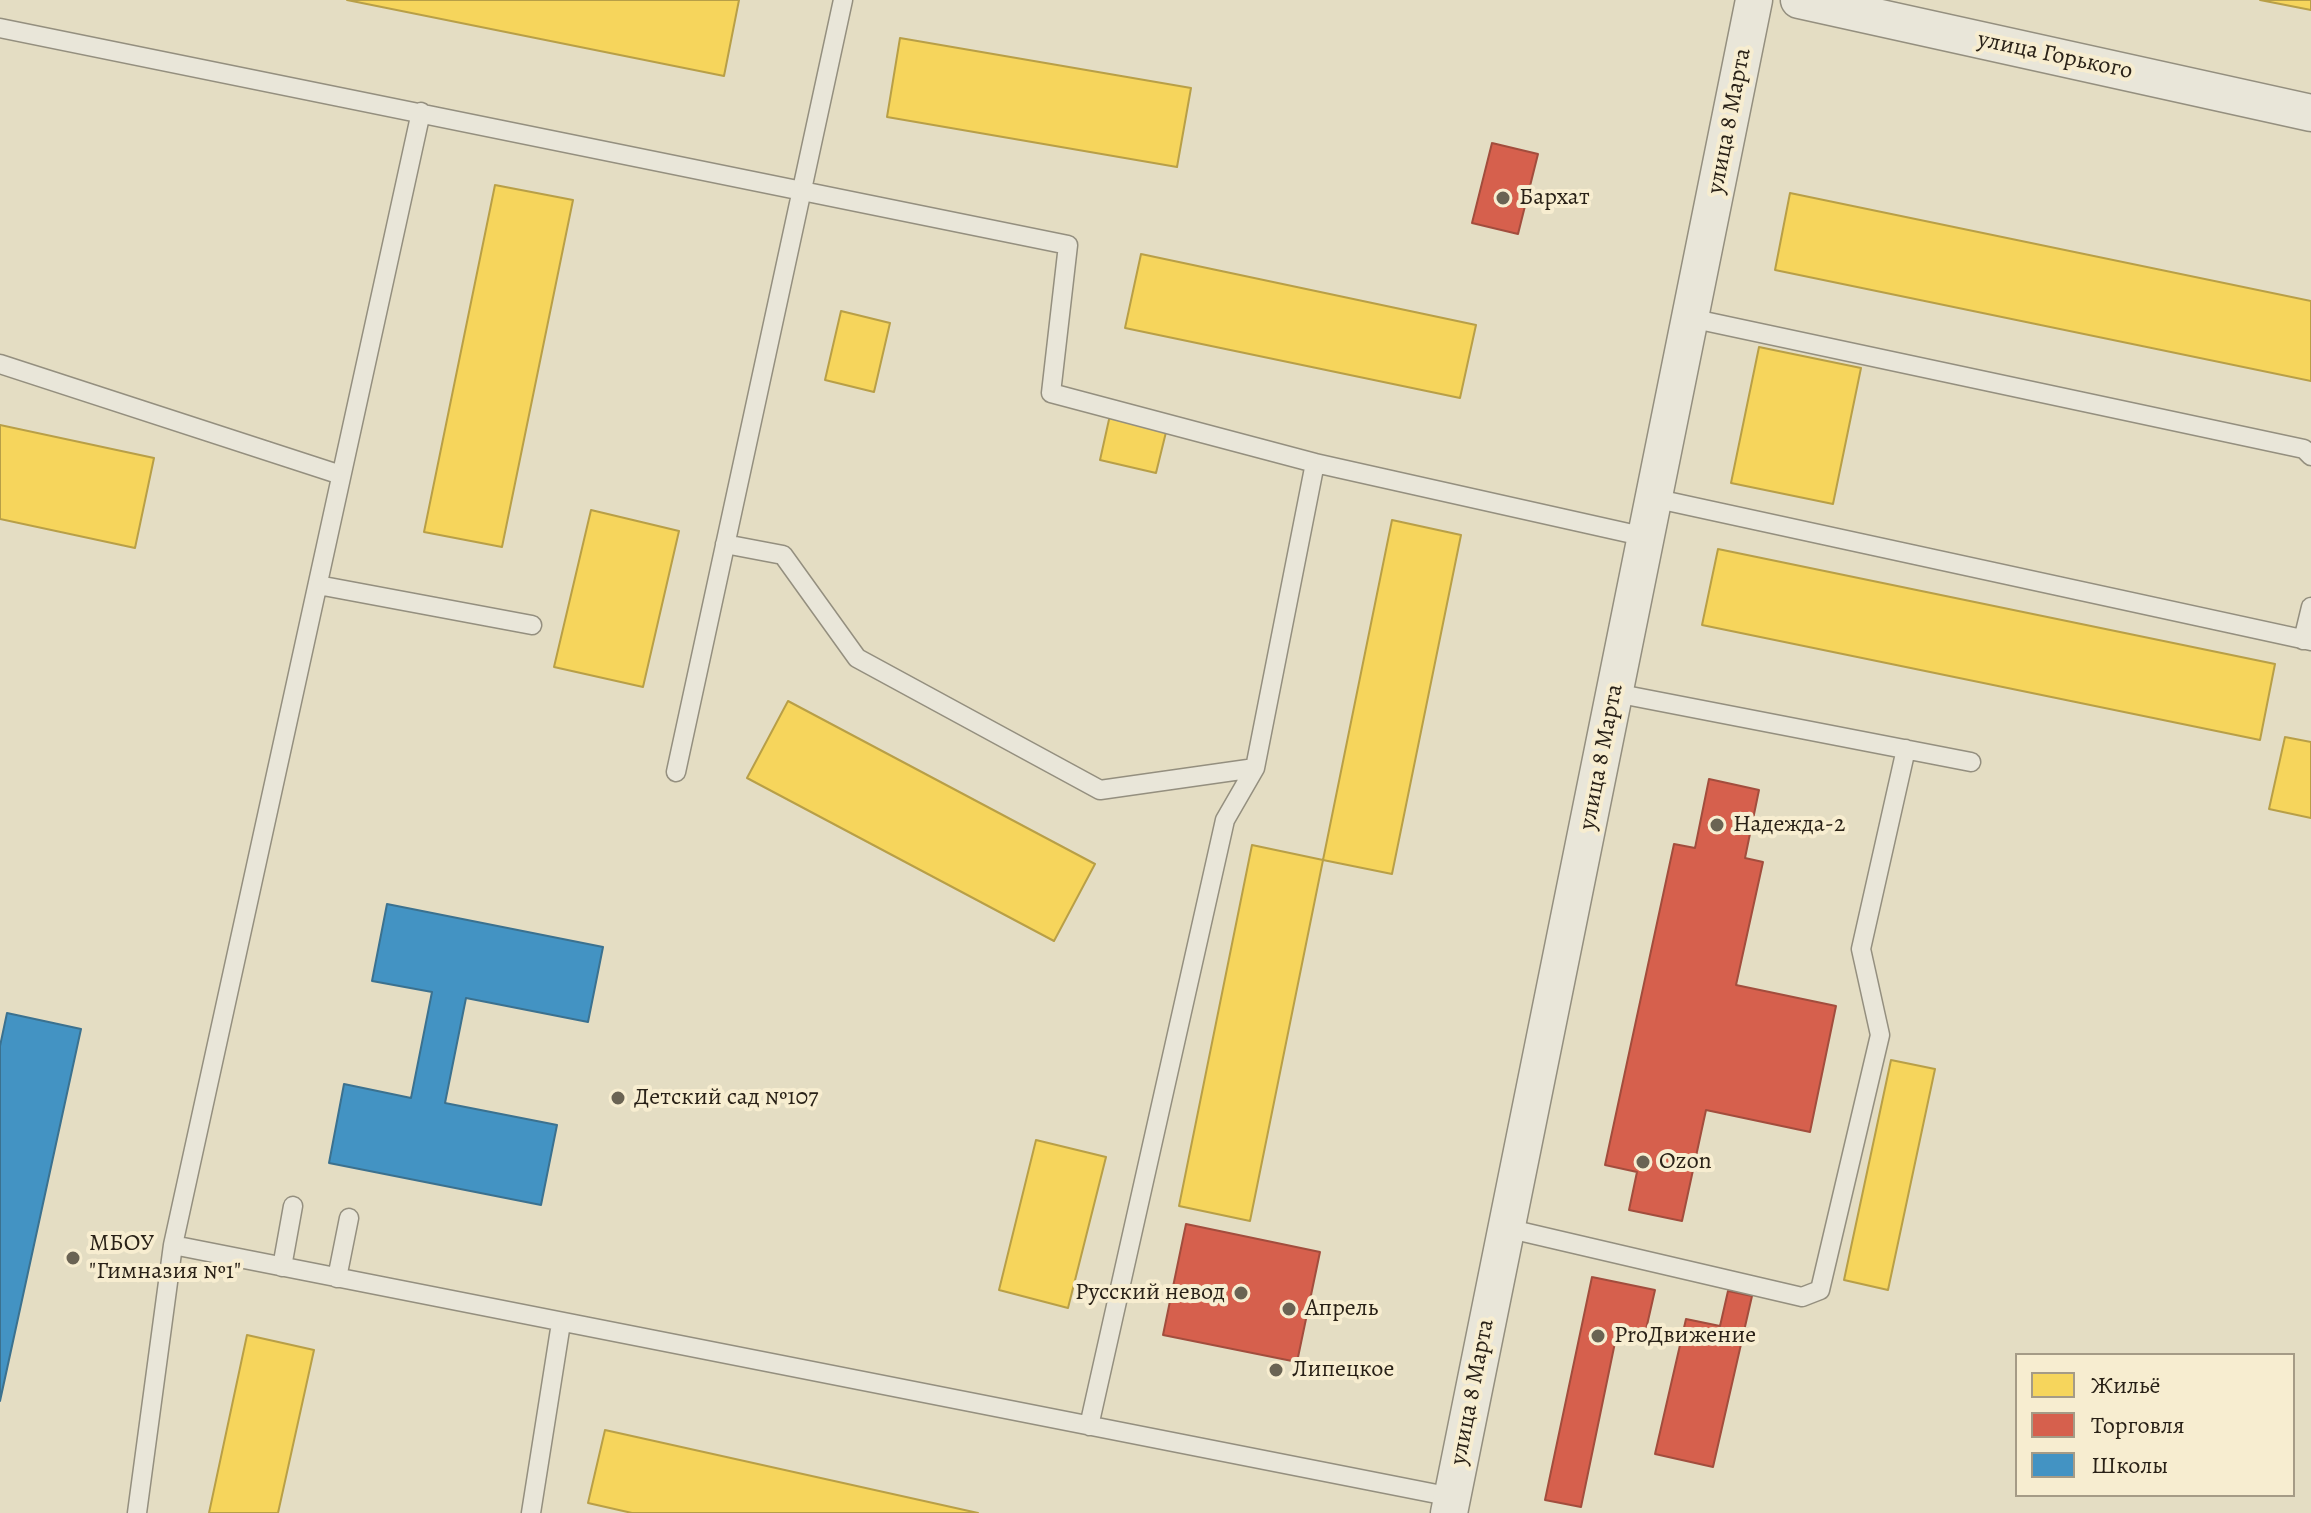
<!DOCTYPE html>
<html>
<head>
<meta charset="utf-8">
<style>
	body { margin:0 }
	#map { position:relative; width:2311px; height:1513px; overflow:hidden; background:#e4ddc3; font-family:Alegreya,serif }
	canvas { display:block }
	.legend { position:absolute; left:2015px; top:1353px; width:280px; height:144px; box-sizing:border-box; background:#f7edd0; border:2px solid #a59b86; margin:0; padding:10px 14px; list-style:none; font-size:24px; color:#292117 }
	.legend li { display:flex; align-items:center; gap:16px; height:40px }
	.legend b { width:40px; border:2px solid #a59b86 }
</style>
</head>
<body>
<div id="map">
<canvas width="2311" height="1513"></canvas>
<ul class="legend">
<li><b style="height:22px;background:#f6d55c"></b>Жильё</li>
<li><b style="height:22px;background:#d6604d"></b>Торговля</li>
<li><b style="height:22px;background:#4393c3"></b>Школы</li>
</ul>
</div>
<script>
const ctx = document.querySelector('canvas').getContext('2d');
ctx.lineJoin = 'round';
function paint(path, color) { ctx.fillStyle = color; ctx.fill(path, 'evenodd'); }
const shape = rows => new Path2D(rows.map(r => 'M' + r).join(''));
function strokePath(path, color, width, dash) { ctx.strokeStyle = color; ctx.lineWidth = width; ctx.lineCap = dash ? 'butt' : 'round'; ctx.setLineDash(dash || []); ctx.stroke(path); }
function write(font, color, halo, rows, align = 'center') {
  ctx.font = font + ' Alegreya,serif'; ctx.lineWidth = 8; ctx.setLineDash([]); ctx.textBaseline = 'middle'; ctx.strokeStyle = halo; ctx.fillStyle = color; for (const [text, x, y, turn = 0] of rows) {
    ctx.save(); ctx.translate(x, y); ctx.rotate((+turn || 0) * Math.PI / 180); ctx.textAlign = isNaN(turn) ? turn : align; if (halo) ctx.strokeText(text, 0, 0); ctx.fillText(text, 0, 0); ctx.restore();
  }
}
const homes = shape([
	[347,0,739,0,724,76,347,0],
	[2260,0,2311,0,2311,10,2260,0],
	[900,38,1191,88,1177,167,887,117,900,38],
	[495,185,573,200,502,547,424,532,495,185],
	[1790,193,2311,301,2311,381,1775,270,1790,193],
	[1141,254,1476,325,1460,398,1125,328,1141,254],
	[841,311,890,323,874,392,825,380,841,311],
	[1759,347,1861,368,1833,504,1731,483,1759,347],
	[1110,415,1167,428,1156,473,1100,460,1110,415],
	[0,425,154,458,135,548,0,519,0,425],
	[591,510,679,531,643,687,554,667,591,510],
	[1392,520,1461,535,1392,874,1323,860,1392,520],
	[1718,549,2275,664,2260,740,1702,625,1718,549],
	[788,701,1095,864,1054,941,747,778,788,701],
	[2285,737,2311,742,2311,818,2269,809,2285,737],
	[1252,845,1323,860,1250,1221,1179,1206,1252,845],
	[1891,1060,1935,1069,1888,1290,1844,1280,1891,1060],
	[1036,1140,1106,1157,1068,1308,999,1290,1036,1140],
	[247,1335,314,1350,278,1513,209,1513,247,1335],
	[605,1430,978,1513,632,1513,588,1503,605,1430]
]);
paint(homes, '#f6d55c');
strokePath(homes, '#b89f47', 2);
const shops = shape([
	[1492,143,1538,154,1518,234,1472,223,1492,143],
	[1709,779,1759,790,1745,858,1763,862,1736,985,1836,1006,1810,1132,1706,1110,1682,1221,1629,1210,1637,1172,1605,1165,1674,844,1695,848,1709,779],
	[1186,1224,1320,1252,1297,1362,1163,1335,1186,1224],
	[1592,1277,1655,1290,1645,1334,1618,1328,1581,1507,1545,1500,1592,1277],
	[1728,1291,1752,1296,1713,1467,1655,1454,1686,1319,1720,1326,1728,1291]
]);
paint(shops, '#d6604d');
strokePath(shops, '#a24d3d', 2);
const schools = shape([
	[387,904,603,947,588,1022,466,998,445,1103,557,1125,541,1205,329,1163,344,1084,411,1098,432,992,372,981,387,904],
	[7,1013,81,1029,0,1401,0,1046,7,1013]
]);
paint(schools, '#4393c3');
strokePath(schools, '#3b718f', 2);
const service = shape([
	[0,28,1068,245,1051,393,1315,463,1255,768,1225,820,1089,1426],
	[421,112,173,1245,1452,1497],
	[1690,318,2304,449,2311,456],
	[0,364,341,475],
	[1315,463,1646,537],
	[1653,498,2311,641],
	[725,544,783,555,857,658,1100,790,1255,768],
	[318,585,532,625],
	[2303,640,2311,607],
	[1615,693,1971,762],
	[676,772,843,0],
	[1506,1228,1802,1297,1820,1290,1880,1035,1861,949,1906,749],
	[282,1267,293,1206],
	[337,1278,349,1218],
	[137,1513,173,1245],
	[531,1513,561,1323]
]);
const minor = shape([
	[1799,0,2311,113],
	[1449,1513,1754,0]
]);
strokePath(service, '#948f7f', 21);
strokePath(minor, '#948f7f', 39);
strokePath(service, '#e9e6d9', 18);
strokePath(minor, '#e9e6d9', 36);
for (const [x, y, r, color] of [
	[1503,198,8,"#6a6353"],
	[1717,825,8,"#6a6353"],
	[618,1098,8,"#6a6353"],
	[1643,1162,8,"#6a6353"],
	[73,1258,8,"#6a6353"],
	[1241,1293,8,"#6a6353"],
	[1289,1309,8,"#6a6353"],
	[1598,1336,8,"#6a6353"],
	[1276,1370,8,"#6a6353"]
]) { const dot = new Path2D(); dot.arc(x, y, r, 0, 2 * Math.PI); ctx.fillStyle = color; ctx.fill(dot); strokePath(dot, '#f7edd0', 3); }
write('24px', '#292117', '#f7edd0', [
	["улица Горького",2055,56,12],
	["улица 8 Марта",1730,121,-79],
	["улица 8 Марта",1602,757,-79],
	["улица 8 Марта",1473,1392,-79]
]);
write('24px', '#292117', '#f7edd0', [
	["Бархат",1519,198],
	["Надежда-2",1733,825],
	["Детский сад №107",634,1098],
	["Ozon",1659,1162],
	["МБОУ",89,1244],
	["\"Гимназия №1\"",89,1272],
	["Русский невод",1225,1293,"right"],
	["Апрель",1305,1309],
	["ProДвижение",1614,1336],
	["Липецкое",1292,1370]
], 'left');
</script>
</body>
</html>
